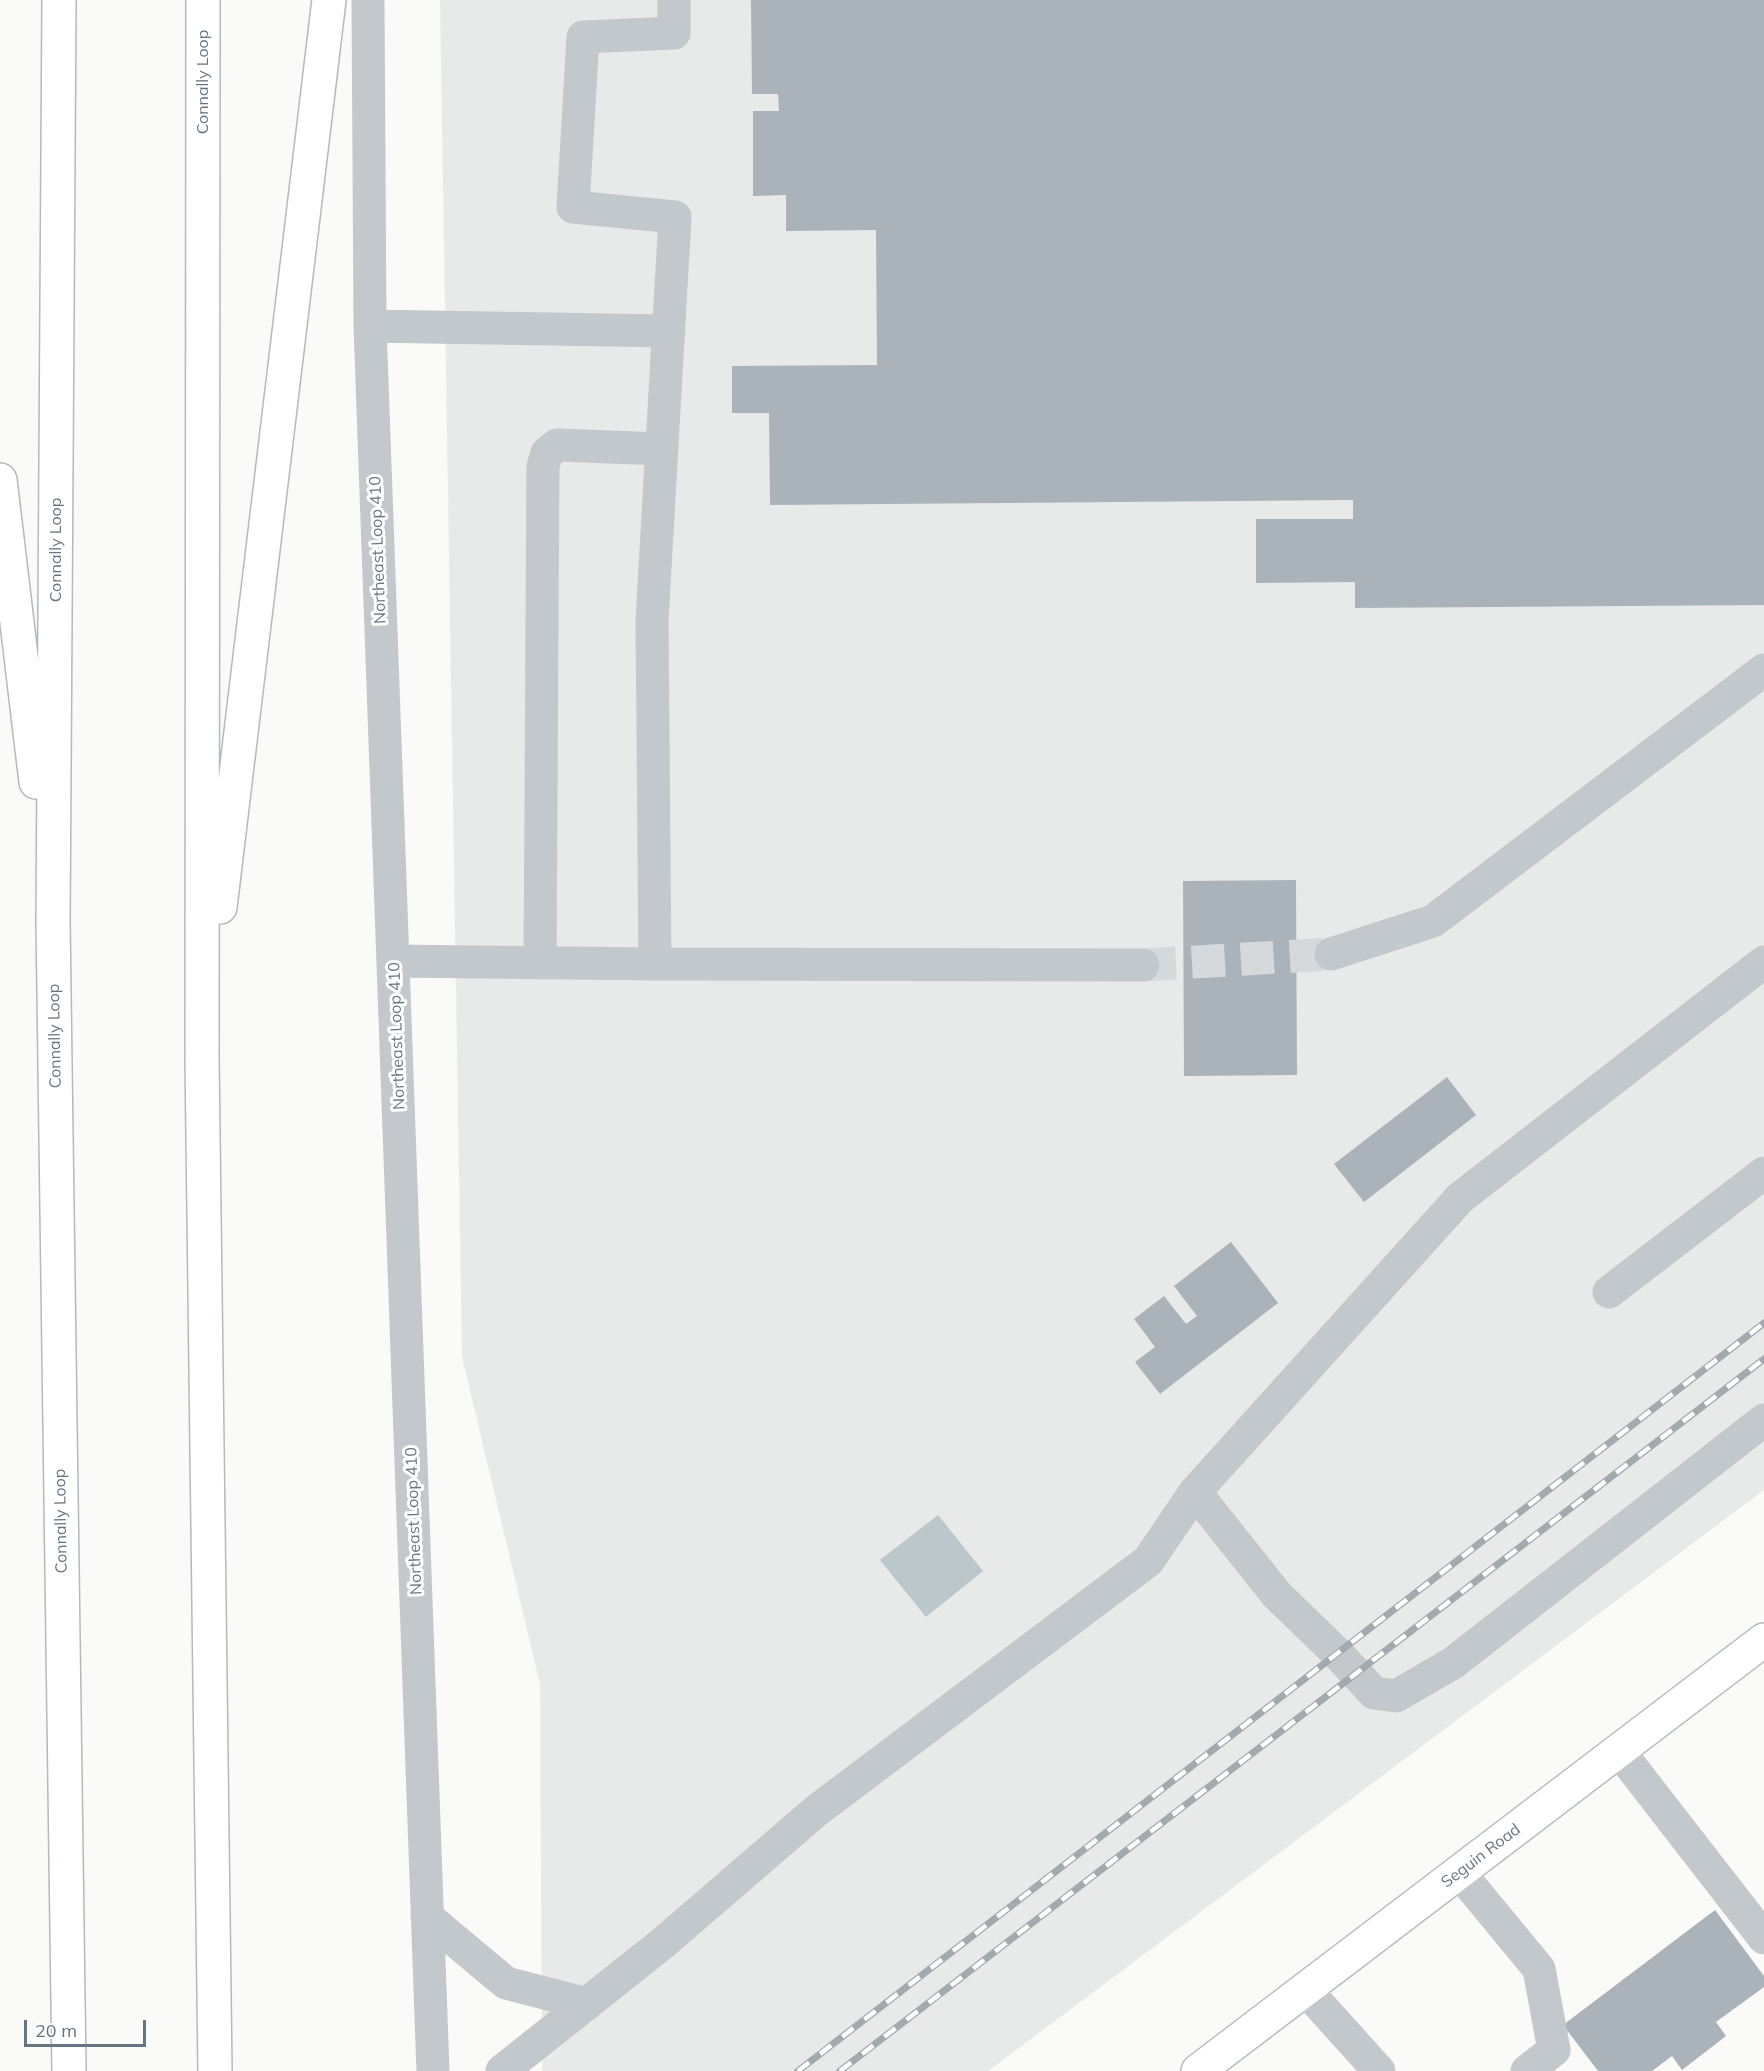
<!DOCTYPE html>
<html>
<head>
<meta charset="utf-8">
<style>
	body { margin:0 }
	#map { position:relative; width:1764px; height:2071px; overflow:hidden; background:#fafaf8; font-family:Mulish,sans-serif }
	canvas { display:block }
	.scale { position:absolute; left:24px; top:2020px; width:122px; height:27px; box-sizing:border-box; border:3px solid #657683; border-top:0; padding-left:8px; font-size:18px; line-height:21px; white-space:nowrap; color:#657683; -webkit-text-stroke:4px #fff; paint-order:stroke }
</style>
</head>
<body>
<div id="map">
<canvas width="1764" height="2071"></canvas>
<div class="scale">20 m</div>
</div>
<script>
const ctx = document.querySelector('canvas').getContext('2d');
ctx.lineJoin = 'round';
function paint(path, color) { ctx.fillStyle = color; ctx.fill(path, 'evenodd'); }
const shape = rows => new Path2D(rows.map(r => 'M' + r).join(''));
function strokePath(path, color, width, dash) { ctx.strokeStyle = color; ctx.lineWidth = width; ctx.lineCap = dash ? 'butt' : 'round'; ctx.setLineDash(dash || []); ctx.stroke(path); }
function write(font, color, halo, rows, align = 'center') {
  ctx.font = font + ' Mulish,sans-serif'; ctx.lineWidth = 6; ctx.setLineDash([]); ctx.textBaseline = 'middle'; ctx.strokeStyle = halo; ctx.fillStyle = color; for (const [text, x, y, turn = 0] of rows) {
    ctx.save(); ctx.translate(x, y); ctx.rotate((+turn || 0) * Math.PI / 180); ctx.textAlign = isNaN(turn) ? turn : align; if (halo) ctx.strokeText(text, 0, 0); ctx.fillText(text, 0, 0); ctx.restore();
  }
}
paint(shape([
	[440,0,1764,0,1764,1490,988,2071,542,2071,540,1684,462,1357]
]), '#e8e9e9');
paint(shape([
	[938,1515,983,1571,926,1617,880,1560]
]), '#bbc7cb');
paint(shape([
	[751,0,1764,0,1764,605,1355,608,1355,582,1256,583,1256,519,1353,519,1353,500,770,505,769,413,732,413,732,366,877,365,876,230,786,231,786,195,753,196,753,111,779,111,778,94,752,94],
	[1296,880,1297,1075,1184,1076,1183,881],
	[1447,1077,1476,1115,1364,1202,1334,1164],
	[1231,1242,1278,1303,1160,1394,1135,1362,1155,1347,1134,1319,1164,1296,1186,1324,1197,1316,1174,1286],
	[1715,1910,1764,1976,1764,1987,1716,2022,1726,2036,1682,2070,1672,2056,1652,2071,1598,2071,1563,2025]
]), '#aab3b9');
strokePath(shape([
	[1143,965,1331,954]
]), '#d5d9db', 33, [33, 16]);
const major = shape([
	[1198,2071,1764,1640]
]);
const highway = shape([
	[59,0,53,921,69,2071],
	[203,0,202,1058,215,2071],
	[0,480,36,782],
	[220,907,329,0]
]);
strokePath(major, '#b5babe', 36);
strokePath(highway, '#b4b9bd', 36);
strokePath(shape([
	[368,0,370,326,433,2071],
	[370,326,669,331],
	[1331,954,1433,921,1764,670],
	[394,961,655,964,1143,965],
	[540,963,543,466,547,453,557,445,662,449],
	[655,964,652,620,675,217,573,207,583,37,674,33,674,0],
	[1609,1292,1764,1173],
	[1195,1492,1277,1595,1337,1653,1374,1693,1396,1696,1453,1663,1764,1420],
	[1619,1751,1764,1938],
	[1459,1872,1539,1969,1554,2050,1527,2071],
	[427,1917,506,1983,587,2004],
	[1306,1990,1379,2071],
	[502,2071,663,1943,816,1811,1148,1561,1195,1492,1460,1198,1764,962]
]), '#c3c8cc', 33);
strokePath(major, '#fff', 33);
strokePath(highway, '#fff', 33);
const rail = shape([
	[798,2071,1764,1323],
	[840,2071,1764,1359]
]);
strokePath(rail, '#a2aab0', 7);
strokePath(rail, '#fff', 4.5, [14]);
write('16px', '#657683', '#fff', [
	["Connally Loop",203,82,-90],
	["Connally Loop",56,550,-90],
	["Northeast Loop 410",378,550,-92],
	["Connally Loop",55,1036,-91],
	["Northeast Loop 410",397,1036,-92],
	["Connally Loop",61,1521,-91],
	["Northeast Loop 410",414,1521,-92],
	["Seguin Road",1481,1856,-37]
]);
</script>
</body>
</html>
